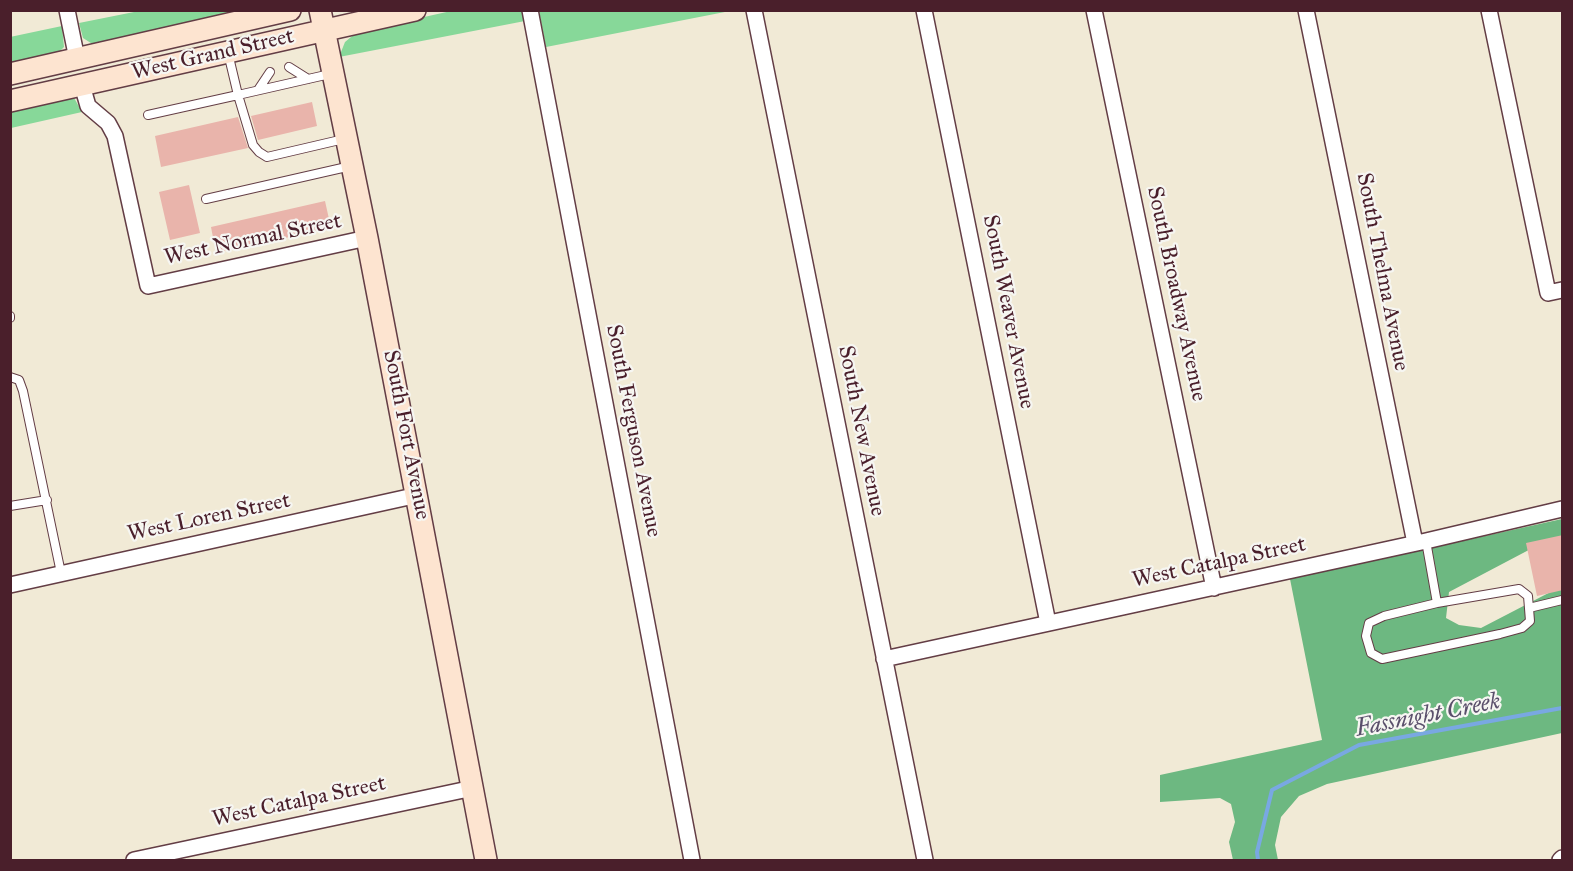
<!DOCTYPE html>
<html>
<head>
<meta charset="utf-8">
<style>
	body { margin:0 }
	#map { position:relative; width:1573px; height:871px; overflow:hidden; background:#f1ead6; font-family:"IM FELL Great Primer",serif }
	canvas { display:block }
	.frame { position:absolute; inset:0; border:12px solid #4a1f2b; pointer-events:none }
</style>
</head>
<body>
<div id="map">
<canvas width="1573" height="871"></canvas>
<div class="frame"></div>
</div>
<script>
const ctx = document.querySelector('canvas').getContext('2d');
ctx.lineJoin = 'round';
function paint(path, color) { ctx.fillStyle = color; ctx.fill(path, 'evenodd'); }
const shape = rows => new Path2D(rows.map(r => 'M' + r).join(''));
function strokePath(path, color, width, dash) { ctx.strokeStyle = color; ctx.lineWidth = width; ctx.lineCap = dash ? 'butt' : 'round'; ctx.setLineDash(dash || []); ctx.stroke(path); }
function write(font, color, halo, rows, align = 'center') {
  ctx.font = font + ' "IM FELL Great Primer",serif'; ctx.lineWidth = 4.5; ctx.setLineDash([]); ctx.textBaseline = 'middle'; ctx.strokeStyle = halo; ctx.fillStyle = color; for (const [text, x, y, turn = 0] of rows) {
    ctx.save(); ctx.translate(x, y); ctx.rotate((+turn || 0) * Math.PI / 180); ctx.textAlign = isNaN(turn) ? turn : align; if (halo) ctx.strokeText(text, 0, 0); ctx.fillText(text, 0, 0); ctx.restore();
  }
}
paint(shape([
	[139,11,256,11,94,45,83,38,79,23],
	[451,11,522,11,525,21,339,57,345,42,357,32],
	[539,11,539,10,730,11,546,47],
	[62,26,64,47,59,52,11,66,10,37],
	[73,96,82,112,11,128,10,109]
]), '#87d899');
paint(shape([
	[1562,519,1562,539,1542,543,1449,592,1446,618,1459,625,1481,628,1562,586,1562,733,1327,784,1299,796,1281,817,1275,845,1278,860,1233,860,1229,842,1235,822,1231,804,1220,798,1160,802,1160,775,1322,740,1290,579]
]), '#6db881');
strokePath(shape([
	[1258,860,1257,852,1272,790,1359,745,1562,708]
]), '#79a8e2', 4);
paint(shape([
	[312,102,317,126,258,140,251,116],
	[238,117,248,148,161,167,155,136],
	[189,185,200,233,170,240,159,192],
	[325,201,331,228,216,253,211,227],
	[1563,535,1563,590,1537,596,1526,543]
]), '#e9b4ab');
const lane = shape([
	[228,53,238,95,330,74],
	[289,67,308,79],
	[258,90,270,72],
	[148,115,238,95,253,145,259,152,267,157,344,139],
	[206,199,351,166],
	[10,316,10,318],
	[10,377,19,380,23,391,61,573],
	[10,506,47,500],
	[1426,541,1437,603,1384,616,1369,623,1366,636,1371,653,1382,659,1500,634,1522,628,1530,621,1528,596,1519,589,1437,603],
	[1529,608,1562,600]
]);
const street = shape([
	[67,10,77,59],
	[530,10,692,860],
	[754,10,925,860],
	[924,10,1048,623],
	[1094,10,1214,588],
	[1306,10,1415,543],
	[1489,10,1548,293,1562,290],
	[82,85,88,106,108,123,115,136,148,286,367,238],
	[10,585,418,495],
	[884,659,1426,541,1562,509],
	[134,860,473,788],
	[1560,860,1562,858]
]);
const secondary = shape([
	[320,10,367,238,486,860],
	[10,74,290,10],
	[10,101,415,10]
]);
strokePath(lane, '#633d45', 10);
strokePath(street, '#633d45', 18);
strokePath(secondary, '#633d45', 24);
strokePath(lane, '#fff', 8);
strokePath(street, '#fff', 15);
strokePath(secondary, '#fde4d0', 21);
write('22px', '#4a1f2b', '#f6f6f2', [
	["West Grand Street",213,55,-13],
	["West Normal Street",253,240,-12],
	["South Thelma Avenue",1382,272,79],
	["South Broadway Avenue",1176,294,78],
	["South Weaver Avenue",1008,312,79],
	["South Ferguson Avenue",633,431,79],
	["South New Avenue",861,431,79],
	["South Fort Avenue",406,435,79],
	["West Loren Street",209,518,-12],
	["West Catalpa Street",1219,563,-12],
	["West Catalpa Street",299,802,-12]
]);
write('italic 24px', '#5a4f6b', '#f6f6f2', [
	["Fassnight Creek",1428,716,-11]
]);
</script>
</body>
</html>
